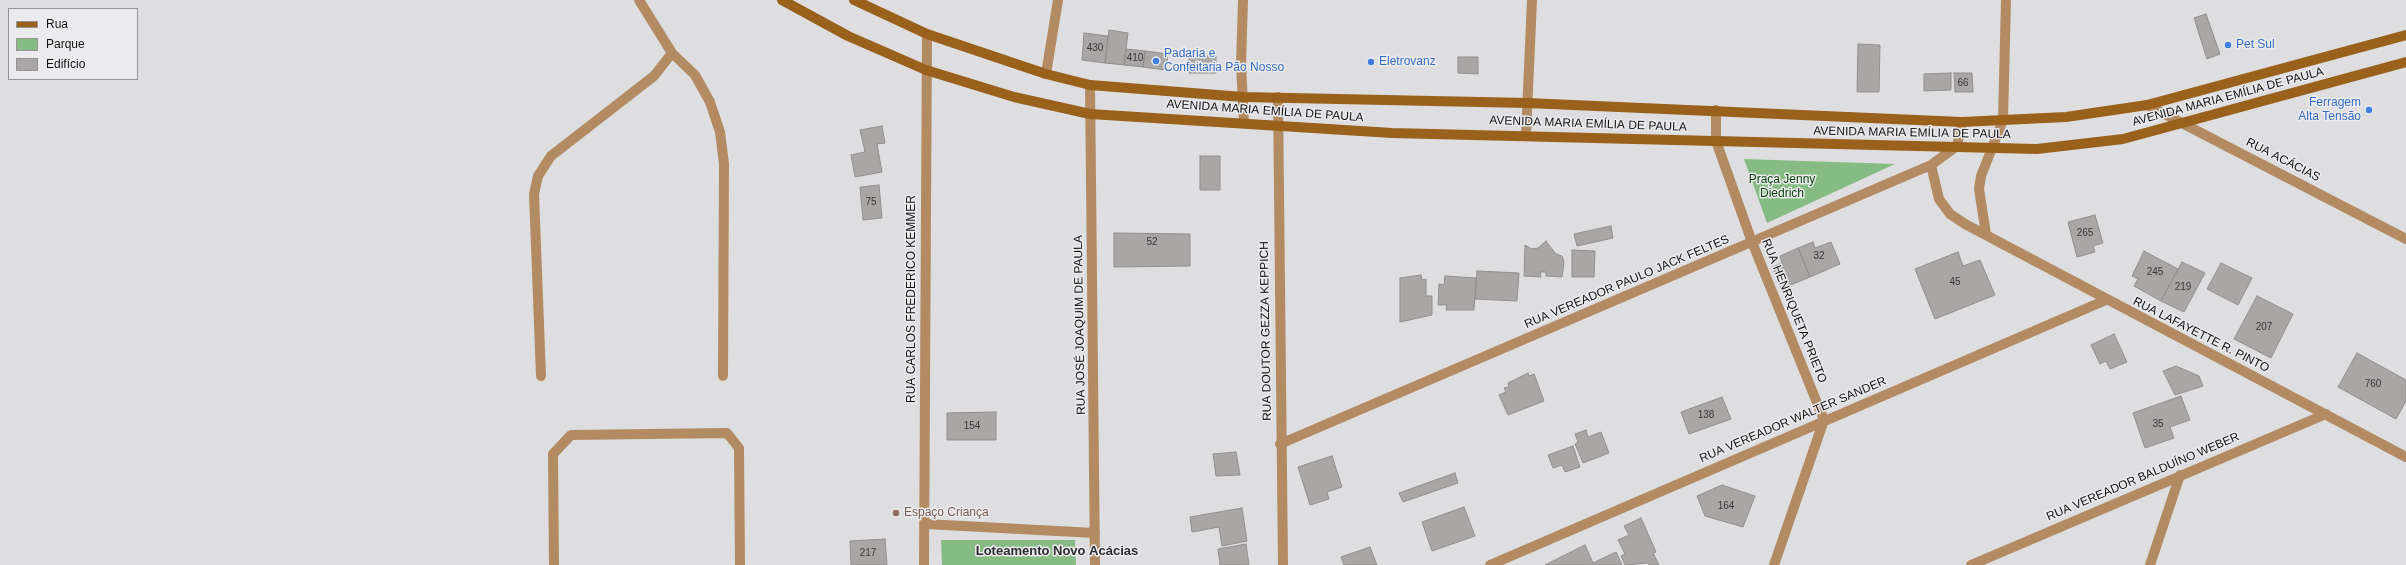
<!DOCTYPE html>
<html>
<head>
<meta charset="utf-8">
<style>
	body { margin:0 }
	#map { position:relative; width:2406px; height:565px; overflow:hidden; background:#dedee1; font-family:Helvetica,sans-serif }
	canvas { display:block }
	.legend { position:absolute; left:8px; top:8px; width:130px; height:72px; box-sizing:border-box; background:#ebebee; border:1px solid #959597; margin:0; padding:5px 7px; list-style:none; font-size:12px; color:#131314 }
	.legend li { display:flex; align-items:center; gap:8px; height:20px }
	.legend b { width:20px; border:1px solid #959597 }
</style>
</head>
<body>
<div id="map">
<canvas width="2406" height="565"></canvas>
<ul class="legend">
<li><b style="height:5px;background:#99611b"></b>Rua</li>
<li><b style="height:11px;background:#86bb83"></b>Parque</li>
<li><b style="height:11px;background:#a9a6a5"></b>Edifício</li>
</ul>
</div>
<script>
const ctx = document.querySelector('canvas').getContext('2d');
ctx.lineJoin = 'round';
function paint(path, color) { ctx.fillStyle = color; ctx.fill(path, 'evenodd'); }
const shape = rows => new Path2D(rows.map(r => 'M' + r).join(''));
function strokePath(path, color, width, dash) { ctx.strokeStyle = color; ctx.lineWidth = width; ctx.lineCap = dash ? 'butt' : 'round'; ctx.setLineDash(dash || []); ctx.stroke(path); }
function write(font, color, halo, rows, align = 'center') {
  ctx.font = font + ' Helvetica,sans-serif'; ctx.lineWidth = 3; ctx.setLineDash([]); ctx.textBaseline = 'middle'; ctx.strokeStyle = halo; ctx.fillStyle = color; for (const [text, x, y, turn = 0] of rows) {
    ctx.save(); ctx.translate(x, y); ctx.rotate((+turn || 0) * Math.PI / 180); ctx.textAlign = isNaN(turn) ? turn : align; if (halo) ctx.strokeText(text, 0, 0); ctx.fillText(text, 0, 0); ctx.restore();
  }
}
paint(shape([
	[1744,159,1895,164,1767,223],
	[941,540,1075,540,1076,565,942,565]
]), '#86bb83');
const building = shape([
	[2206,14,2220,54,2207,59,2194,18,2206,14],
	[1109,30,1128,33,1124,65,1105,63,1109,30],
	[1084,33,1108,36,1105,63,1082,60,1084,33],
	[1858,44,1880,45,1879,92,1857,92,1858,44],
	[1126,49,1145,51,1143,67,1124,65,1126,49],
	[1145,51,1168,54,1166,70,1143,67,1145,51],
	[1189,56,1216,56,1216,73,1189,73,1189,56],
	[1458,57,1478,57,1478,74,1458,73,1458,57],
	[1951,73,1951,90,1924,91,1924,74,1951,73],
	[1954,73,1972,73,1973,92,1955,92,1954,73],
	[882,126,885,143,877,144,882,172,855,177,851,155,865,152,860,130,882,126],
	[1200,156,1220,156,1220,190,1200,190,1200,156],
	[879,185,882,218,863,220,860,187,879,185],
	[2095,215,2103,243,2093,246,2095,252,2077,257,2068,222,2095,215],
	[1611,226,1613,238,1577,246,1574,234,1611,226],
	[1114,233,1190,234,1190,266,1114,267,1114,233],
	[1546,241,1556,254,1562,256,1564,262,1562,277,1546,276,1546,272,1540,272,1541,277,1524,276,1525,245,1532,249,1538,248,1546,241],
	[1813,242,1815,248,1831,242,1840,264,1810,277,1798,248,1813,242],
	[1798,248,1810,277,1781,289,1772,267,1782,263,1780,256,1798,248],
	[1572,250,1595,251,1594,277,1572,277,1572,250],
	[2144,251,2178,269,2161,301,2134,286,2138,279,2132,276,2144,251],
	[1958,252,1963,266,1980,260,1995,295,1935,319,1915,269,1958,252],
	[2182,262,2205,273,2184,312,2161,301,2182,262],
	[2221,263,2252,278,2238,305,2207,289,2221,263],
	[1477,271,1519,273,1517,301,1475,299,1477,271],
	[1421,275,1422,280,1426,279,1426,296,1432,296,1432,315,1400,322,1400,278,1421,275],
	[1445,276,1476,278,1474,310,1446,310,1447,305,1438,305,1439,284,1444,285,1445,276],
	[2257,296,2293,314,2271,358,2234,339,2257,296],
	[2114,334,2127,362,2110,369,2106,361,2100,364,2091,345,2114,334],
	[2357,353,2406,380,2406,401,2396,419,2338,387,2357,353],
	[2176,366,2199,376,2203,386,2175,395,2163,371,2176,366],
	[1528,373,1529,376,1534,374,1544,401,1508,415,1499,395,1506,392,1504,388,1509,387,1508,383,1528,373],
	[2181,396,2190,420,2170,427,2174,438,2145,448,2133,413,2181,396],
	[1722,397,1731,419,1689,434,1681,412,1722,397],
	[996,412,996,440,947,440,947,413,996,412],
	[1586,430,1588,437,1601,432,1609,453,1583,463,1575,444,1578,442,1575,434,1586,430],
	[1573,446,1580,467,1565,472,1562,465,1553,468,1548,455,1573,446],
	[1236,452,1240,475,1216,476,1213,454,1236,452],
	[1332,456,1342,487,1327,492,1329,499,1310,505,1298,467,1332,456],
	[1455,473,1458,483,1403,502,1399,493,1455,473],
	[1722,485,1755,496,1743,527,1705,516,1697,496,1722,485],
	[1464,507,1475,536,1432,551,1422,522,1464,507],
	[1242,508,1247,541,1222,546,1219,527,1192,532,1190,517,1242,508],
	[1641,518,1656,552,1653,553,1659,565,1649,565,1648,563,1625,565,1621,556,1625,554,1618,540,1629,535,1624,526,1641,518],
	[885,539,887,565,851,565,850,541,885,539],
	[1246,544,1249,565,1220,565,1218,549,1246,544],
	[1585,545,1593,563,1616,552,1622,565,1545,565,1585,545],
	[1370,547,1377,565,1344,565,1341,557,1370,547]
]);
paint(building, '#a9a6a5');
strokePath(building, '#918e8d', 1);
strokePath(shape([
	[639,0,672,53,695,75,710,102,720,132,724,164,723,376],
	[1243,0,1241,65,1244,122],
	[1046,74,1058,0],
	[1090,85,1095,565],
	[1278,97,1283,565],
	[2147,105,2406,239],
	[1716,110,1716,141,1752,242,1824,420,1774,565],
	[1526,135,1532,0],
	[1931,165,1939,199,1950,214,1965,224,2406,457],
	[1986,234,1979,189,1981,176,2003,120,2006,0],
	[541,376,534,194,538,176,551,156,654,76,672,53],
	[1280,444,1931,165,1957,146,1962,122],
	[925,524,1095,533],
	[554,565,553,454,571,435,727,433,739,448,740,565],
	[924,565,927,34],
	[1490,565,2106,300],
	[1971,565,2326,414],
	[2150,565,2180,475]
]), '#b28b63', 10);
strokePath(shape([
	[782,0,848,36,926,70,1014,97,1090,114,1392,133,2037,149,2123,139,2406,62],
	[854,0,927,34,1046,74,1090,85,1243,97,1527,103,1962,122,2066,117,2147,105,2406,35]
]), '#99611b', 10);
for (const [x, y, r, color] of [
	[2228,45,4,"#3f7fe0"],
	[1156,61,4,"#3f7fe0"],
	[1371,62,4,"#3f7fe0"],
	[2369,110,4,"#3f7fe0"],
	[896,513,4,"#8d6e63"]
]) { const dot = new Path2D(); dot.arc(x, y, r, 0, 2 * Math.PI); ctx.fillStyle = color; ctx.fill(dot); strokePath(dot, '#ebebee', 1.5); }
write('10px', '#383838', null, [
	["430",1095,48],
	["410",1135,58],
	["66",1963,83],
	["75",871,202],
	["265",2085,233],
	["52",1152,242],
	["32",1819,256],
	["245",2155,272],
	["45",1955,282],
	["219",2183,287],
	["207",2264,327],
	["760",2373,384],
	["138",1706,415],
	["35",2158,424],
	["154",972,426],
	["164",1726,506],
	["217",868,553]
]);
write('12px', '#366cbe', '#ebebee', [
	["Pet Sul",2236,45],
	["Padaria e",1164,54],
	["Confeitaria Pão Nosso",1164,68],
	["Eletrovanz",1379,62],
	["Ferragem",2361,103,"right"],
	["Alta Tensão",2361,117,"right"]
], 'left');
write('12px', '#131314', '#ebebee', [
	["AVENIDA MARIA EMÍLIA DE PAULA",2228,97,-15],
	["AVENIDA MARIA EMÍLIA DE PAULA",1265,111,4],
	["AVENIDA MARIA EMÍLIA DE PAULA",1588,124,2],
	["AVENIDA MARIA EMÍLIA DE PAULA",1912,133,1],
	["RUA ACÁCIAS",2283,160,27],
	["RUA VEREADOR PAULO JACK FELTES",1627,282,-23],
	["RUA CARLOS FREDERICO KEMMER",912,299,-90],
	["RUA HENRIQUETA PRIETO",1794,311,68],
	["RUA JOSÉ JOAQUIM DE PAULA",1080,325,-91],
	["RUA DOUTOR GEZZA KEPPICH",1266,331,-91],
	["RUA LAFAYETTE R. PINTO",2201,335,27],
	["RUA VEREADOR WALTER SANDER",1793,420,-23],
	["RUA VEREADOR BALDUÍNO WEBER",2143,477,-23]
]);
write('12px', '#09440a', '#ebebee', [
	["Praça Jenny",1782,180],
	["Diedrich",1782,194]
]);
write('12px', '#785e54', '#ebebee', [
	["Espaço Criança",904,513]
], 'left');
write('bold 13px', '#2d2e30', '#ebebee', [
	["Loteamento Novo Acácias",1057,551]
]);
</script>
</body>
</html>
